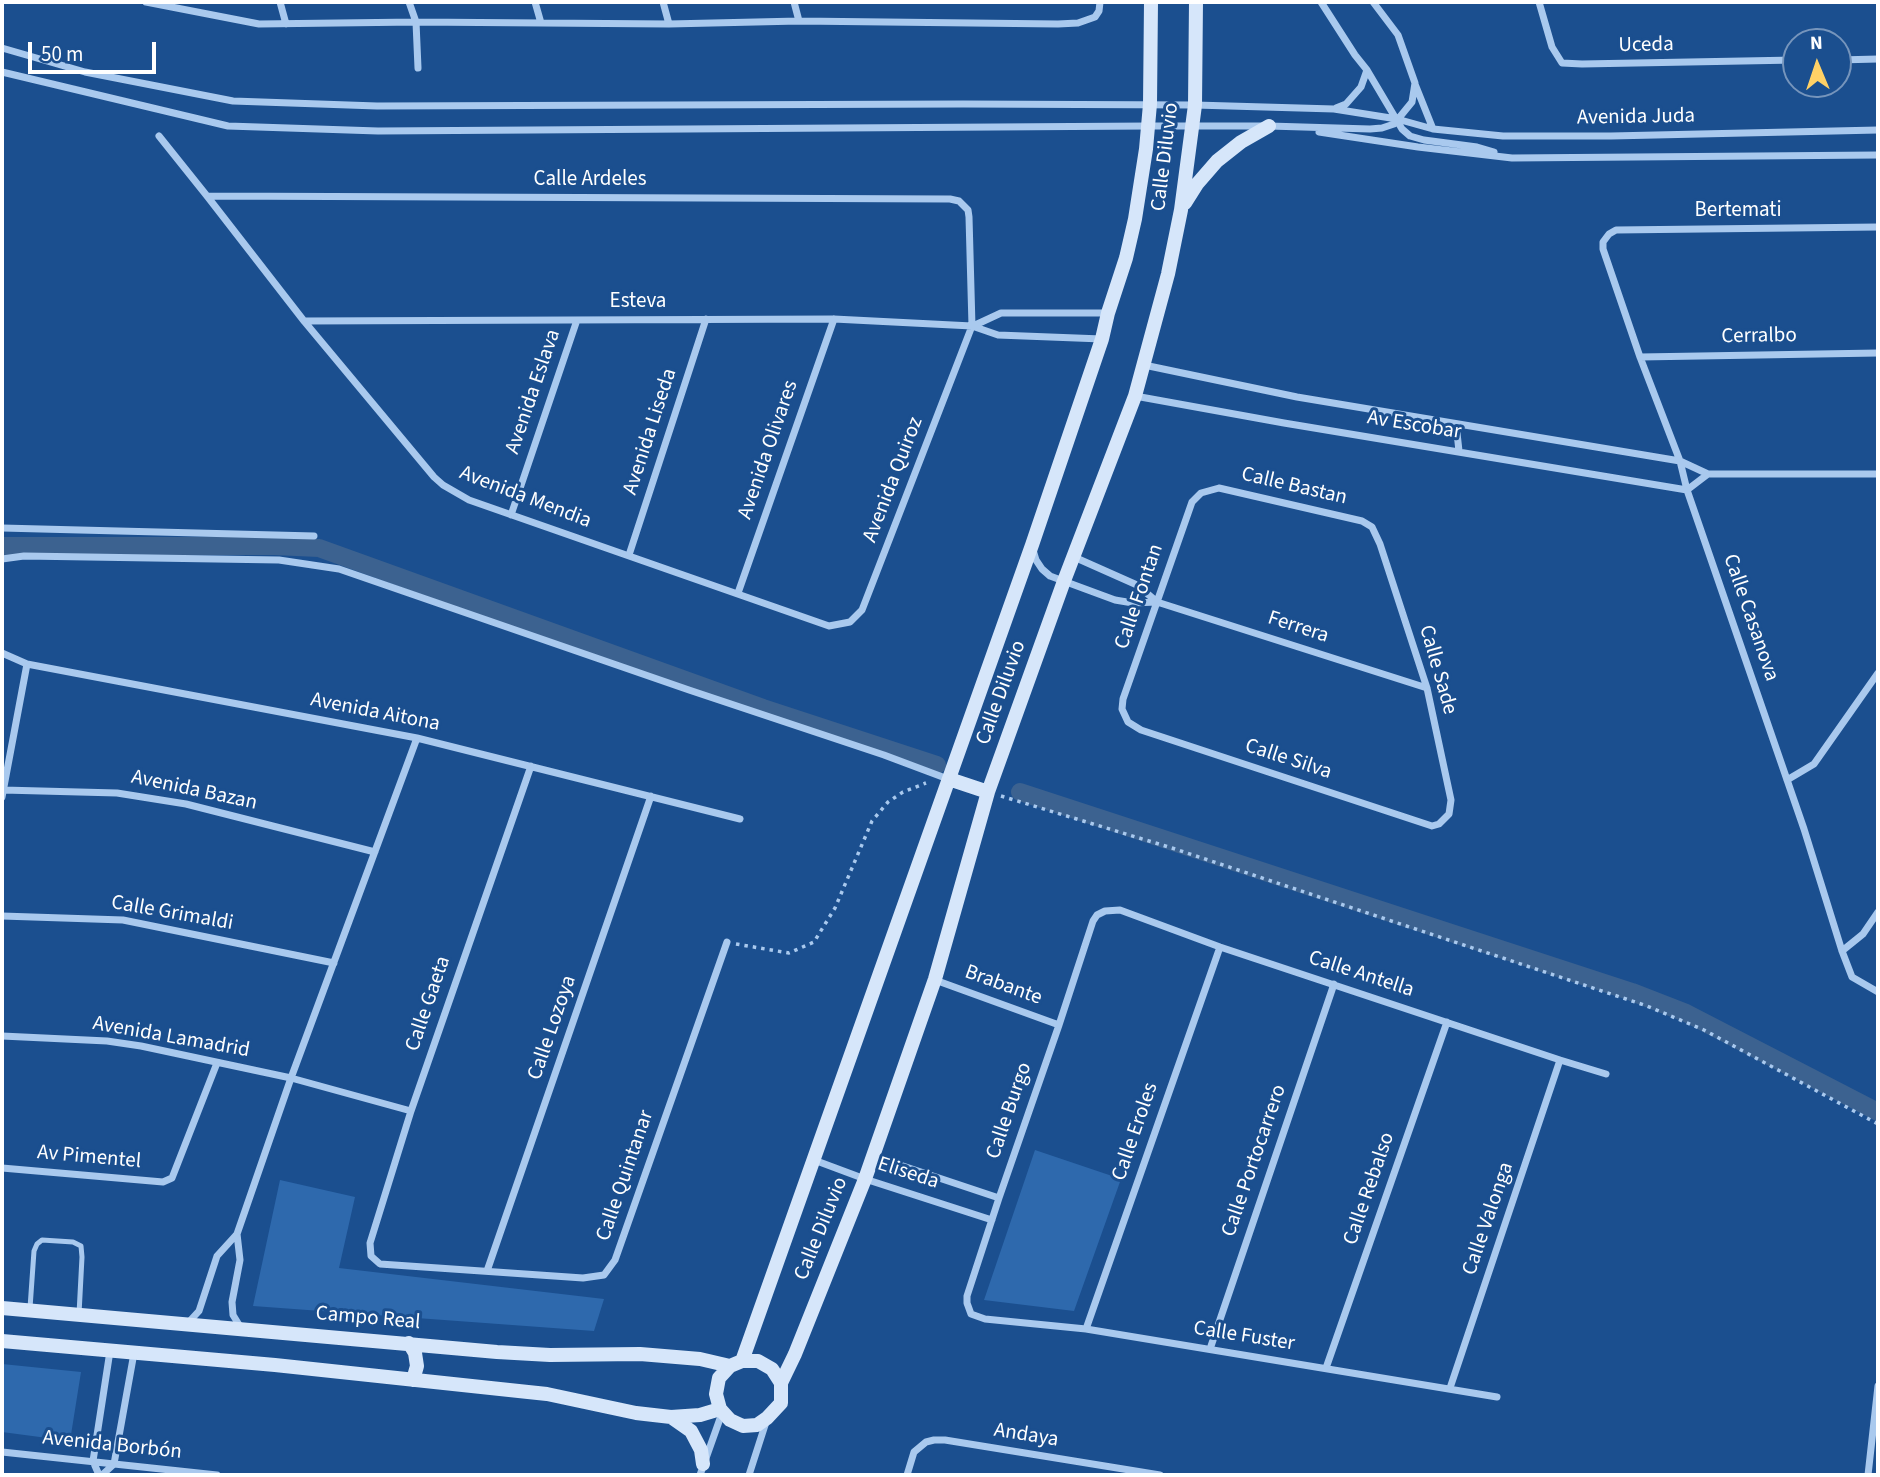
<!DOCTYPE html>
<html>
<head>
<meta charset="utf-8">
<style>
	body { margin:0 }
	#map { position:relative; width:1880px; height:1477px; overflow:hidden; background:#1b4f8f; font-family:"Source Sans 3",sans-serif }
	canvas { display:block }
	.frame { position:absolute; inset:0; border:4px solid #fff; pointer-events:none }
	.north { position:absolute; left:1782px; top:28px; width:70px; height:70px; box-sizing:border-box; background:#1b4f8f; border:2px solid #7695bc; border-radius:50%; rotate:358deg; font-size:19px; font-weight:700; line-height:28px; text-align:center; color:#fff }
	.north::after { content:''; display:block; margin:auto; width:24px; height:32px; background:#ffd166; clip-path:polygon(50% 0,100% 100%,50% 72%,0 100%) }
	.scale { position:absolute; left:28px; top:42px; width:128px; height:32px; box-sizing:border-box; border:4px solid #fff; border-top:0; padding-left:9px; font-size:21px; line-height:24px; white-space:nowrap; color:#fff; -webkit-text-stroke:5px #1b4f8f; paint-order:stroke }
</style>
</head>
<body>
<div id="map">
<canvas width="1880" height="1477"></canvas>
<div class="frame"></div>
<div class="north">N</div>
<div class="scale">50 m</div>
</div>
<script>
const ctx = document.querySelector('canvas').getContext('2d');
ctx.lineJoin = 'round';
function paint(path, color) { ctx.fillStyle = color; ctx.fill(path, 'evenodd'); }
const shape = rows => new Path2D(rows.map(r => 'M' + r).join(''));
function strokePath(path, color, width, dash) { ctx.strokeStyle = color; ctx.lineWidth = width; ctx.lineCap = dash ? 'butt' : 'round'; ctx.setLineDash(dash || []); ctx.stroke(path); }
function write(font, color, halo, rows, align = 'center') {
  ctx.font = font + ' "Source Sans 3",sans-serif'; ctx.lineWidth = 6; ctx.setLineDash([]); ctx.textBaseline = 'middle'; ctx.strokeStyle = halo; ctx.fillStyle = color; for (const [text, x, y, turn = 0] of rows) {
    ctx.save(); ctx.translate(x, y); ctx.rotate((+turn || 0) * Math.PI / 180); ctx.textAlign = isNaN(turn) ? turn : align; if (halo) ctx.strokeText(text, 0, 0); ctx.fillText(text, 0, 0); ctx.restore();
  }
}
paint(shape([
	[1035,1150,1121,1179,1074,1311,984,1300],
	[280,1180,355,1197,339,1268,604,1299,594,1331,253,1306],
	[2,1364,81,1372,70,1441,2,1432]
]), '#2e69ad');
strokePath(shape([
	[2,546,274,546,319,548,763,708,937,765],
	[1020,792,1632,992,1686,1013,1878,1112]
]), '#3c6290', 18);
strokePath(shape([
	[1001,796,1172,848,1647,1006,1704,1030,1878,1124],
	[736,944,789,953,814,942,835,908,872,821,888,802,903,792,926,783]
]), '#a9c9ee', 3.5, [3.5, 5]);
strokePath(shape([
	[30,1308,34,1251,37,1244,42,1240,73,1242,81,1246,82,1257,79,1314]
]), '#a9c9ee', 5);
strokePath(shape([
	[146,2,259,24,416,22,669,24,799,21,1058,24,1078,23,1095,17,1099,11,1100,2],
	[280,2,286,24],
	[409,2,416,22,418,68],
	[535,2,541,23],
	[663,2,669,24],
	[794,2,799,21],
	[1321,2,1355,55,1367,70,1402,129,1410,136,1424,140,1477,147,1494,152],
	[1539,2,1552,47,1562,63,1582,64,1796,60],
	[2,48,85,72,233,101,377,106,963,104,1195,105,1334,109,1397,119,1433,129,1503,136,1611,136,1878,130],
	[1838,60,1878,59],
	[2,72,228,126,378,131,1149,126,1269,126,1370,129,1382,128,1394,124,1412,102,1415,83,1398,35,1373,2],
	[1415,84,1433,129],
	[1336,108,1346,104,1361,87,1367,70],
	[1319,132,1418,147,1512,158,1878,155],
	[159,136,207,196,304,321,434,477,443,485,469,500,829,626,850,622,862,610,972,326,969,217,968,210,959,201,950,199,207,196],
	[1878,227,1616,230,1609,234,1603,242,1603,249,1640,357,1680,461,1687,490,1804,829,1842,951,1852,977,1878,992],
	[304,321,834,319,972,326,998,335,1102,339],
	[973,326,1001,313,1108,313],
	[1640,357,1878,353],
	[1144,365,1297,397,1680,461,1708,474,1878,474],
	[1135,396,1284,423,1687,490,1708,474],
	[1456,424,1459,451],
	[1219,488,1362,521,1372,527,1380,544,1427,688,1451,800,1449,814,1439,824,1432,826,1141,730,1128,722,1122,709,1123,699,1192,502,1201,493,1219,488],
	[511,515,577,320],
	[2,528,314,536],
	[1033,550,1036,560,1042,569,1050,576,1115,600,1133,603,1157,602,1427,688],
	[629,555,706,319],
	[1074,557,1137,585,1156,601],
	[2,559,24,556,279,560,339,569,689,690,884,755,948,779],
	[738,593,834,319],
	[2,653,27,664,417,738,740,819],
	[531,766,411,1111,370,1243,371,1256,380,1264,583,1278,604,1275,615,1260,727,942],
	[1787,780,1814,764,1878,673],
	[3,790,117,793,186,804,375,852],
	[2,797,27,664],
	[2,916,123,920,334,963],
	[1842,951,1863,934,1878,912],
	[935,980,1059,1025],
	[2,1036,107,1041,141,1046,291,1078,411,1111],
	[873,1156,999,1198],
	[814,1160,865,1179,992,1220],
	[2,1168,163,1182,172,1178,217,1063],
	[237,1234,240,1260,232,1302,233,1315,241,1328],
	[487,1271,651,796],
	[187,1324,199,1311,217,1256,237,1234,291,1078,417,738],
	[1086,1329,1220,947],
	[1210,1349,1334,984],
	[1326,1368,1447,1022],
	[1450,1388,1560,1060],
	[1497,1397,1086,1329,985,1319,971,1314,967,1303,967,1296,999,1198,1059,1025,1093,921,1097,915,1105,911,1120,910,1220,947,1560,1060,1606,1074],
	[2,1452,217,1475],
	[99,1475,93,1461,110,1351],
	[102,1475,114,1464,134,1353],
	[700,1475,722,1413],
	[749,1475,767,1419],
	[907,1475,914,1452,926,1442,934,1440,945,1440,1160,1475],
	[1868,1475,1878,1386]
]), '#a9c9ee', 7);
strokePath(shape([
	[1185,203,1197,184,1217,161,1241,142,1269,126],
	[949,779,988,792],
	[2,1308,497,1352,550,1355,640,1354,700,1359,730,1366],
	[2,1341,275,1365,528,1392,547,1394,636,1413,671,1417,700,1415,720,1409],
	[409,1343,415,1353,417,1366,413,1380],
	[742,1361,1032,545,1102,339,1108,313,1126,258,1135,219,1146,149,1150,104,1151,2],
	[742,1361,758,1361,772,1369,781,1383,781,1403,767,1418,757,1425,743,1426,730,1420,720,1409,716,1394,719,1378,730,1366,742,1361],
	[781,1383,795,1354,865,1179,935,979,988,792,1064,581,1135,396,1168,274,1181,210,1195,105,1196,2],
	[671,1417,691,1431,701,1450,703,1464]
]), '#d6e6fa', 14);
write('21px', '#fff', '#1b4f8f', [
	["Uceda",1646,46,-1],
	["Avenida Juda",1636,118,-1],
	["Calle Diluvio",1166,157,-83],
	["Calle Ardeles",590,180],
	["Bertemati",1738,211],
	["Esteva",638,302],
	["Cerralbo",1759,337,-1],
	["Avenida Eslava",534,392,-71],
	["Av Escobar",1414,426,9],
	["Avenida Liseda",651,432,-72],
	["Avenida Olivares",769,450,-71],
	["Avenida Quiroz",894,480,-69],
	["Calle Bastan",1294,487,13],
	["Avenida Mendia",525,498,21],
	["Calle Fontan",1140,597,-71],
	["Calle Casanova",1750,618,71],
	["Ferrera",1298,628,18],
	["Calle Sade",1437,670,74],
	["Calle Diluvio",1002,693,-70],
	["Avenida Aitona",375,713,11],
	["Calle Silva",1288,760,18],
	["Avenida Bazan",194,791,12],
	["Calle Grimaldi",172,914,10],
	["Calle Antella",1361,975,18],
	["Brabante",1003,986,20],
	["Calle Gaeta",429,1004,-71],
	["Calle Lozoya",553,1028,-71],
	["Avenida Lamadrid",171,1038,10],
	["Calle Burgo",1010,1111,-71],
	["Calle Eroles",1136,1132,-71],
	["Av Pimentel",89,1158,5],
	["Calle Portocarrero",1255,1161,-71],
	["Eliseda",908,1174,18],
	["Calle Quintanar",626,1176,-71],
	["Calle Rebalso",1370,1189,-71],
	["Calle Valonga",1489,1219,-71],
	["Calle Diluvio",822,1229,-68],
	["Campo Real",368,1319,5],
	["Calle Fuster",1244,1337,9],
	["Andaya",1026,1436,9],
	["Avenida Borbón",112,1446,6]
]);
</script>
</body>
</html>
